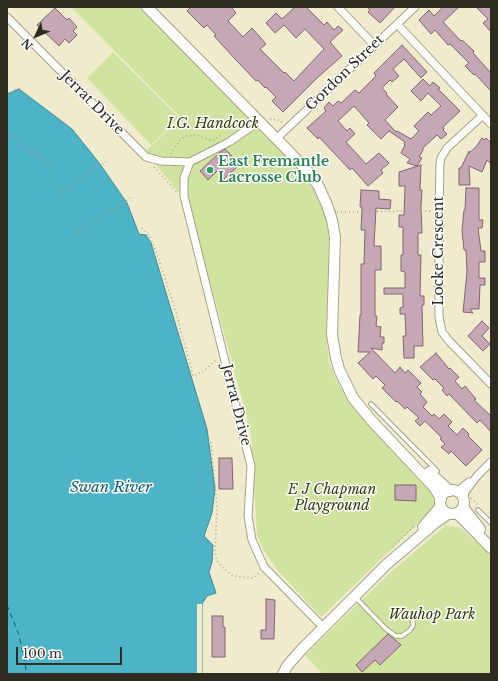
<!DOCTYPE html>
<html>
<head>
<meta charset="utf-8">
<style>
	body { margin:0 }
	#map { position:relative; width:498px; height:681px; overflow:hidden; background:#f0ebcd; font-family:"Libre Baskerville",serif }
	canvas { display:block }
	.frame { position:absolute; inset:0; border:8px solid #2e2c21; pointer-events:none }
	.north { position:absolute; left:16px; top:16px; width:40px; height:40px; -webkit-text-stroke:3px #fff; paint-order:stroke; rotate:226deg; font-size:11px; font-weight:700; line-height:16px; text-align:center; color:#2e2c21 }
	.north::after { content:''; display:block; margin:auto; width:14px; height:18px; background:#2e2c21; clip-path:polygon(50% 0,100% 100%,50% 72%,0 100%) }
	.scale { position:absolute; left:16px; top:647px; width:106px; height:18px; box-sizing:border-box; border:2px solid #2e2c21; border-top:0; padding-left:5px; font-size:12px; line-height:14px; white-space:nowrap; color:#2e2c21; -webkit-text-stroke:3px #fff; paint-order:stroke }
</style>
</head>
<body>
<div id="map">
<canvas width="498" height="681"></canvas>
<div class="frame"></div>
<div class="north">N</div>
<div class="scale">100 m</div>
</div>
<script>
const ctx = document.querySelector('canvas').getContext('2d');
ctx.lineJoin = 'round';
function paint(path, color) { ctx.fillStyle = color; ctx.fill(path, 'evenodd'); }
const shape = rows => new Path2D(rows.map(r => 'M' + r).join(''));
function strokePath(path, color, width, dash) { ctx.strokeStyle = color; ctx.lineWidth = width; ctx.lineCap = dash ? 'butt' : 'round'; ctx.setLineDash(dash || []); ctx.stroke(path); }
function write(font, color, halo, rows, align = 'center') {
  ctx.font = font + ' "Libre Baskerville",serif'; ctx.lineWidth = 3; ctx.setLineDash([]); ctx.textBaseline = 'middle'; ctx.strokeStyle = halo; ctx.fillStyle = color; for (const [text, x, y, turn = 0] of rows) {
    ctx.save(); ctx.translate(x, y); ctx.rotate((+turn || 0) * Math.PI / 180); ctx.textAlign = isNaN(turn) ? turn : align; if (halo) ctx.strokeText(text, 0, 0); ctx.fillText(text, 0, 0); ctx.restore();
  }
}
paint(shape([
	[71,7,140,7,294,163,306,177,316,193,325,214,329,240,326,335,329,361,336,379,350,404,422,481,432,493,434,498,435,503,429,513,321,617,279,572,264,551,257,535,251,433,189,204,145,152,181,118],
	[113,52,179,118,151,145,87,78],
	[446,525,461,528,491,556,491,674,323,674,305,655,391,572]
]), '#d0e49f');
const water = shape([
	[19,89,72,129,100,164,127,203,139,234,146,235,151,243,207,429,215,489,212,513,204,536,213,545,212,562,209,572,216,593,207,596,202,604,202,674,7,674,7,94,19,89]
]);
paint(water, '#4db3c7');
strokePath(water, '#448a95', 1);
paint(shape([
	[197,604,202,604,202,674,197,674]
]), '#f0ebcd');
strokePath(shape([
	[7,605,19,635,27,674]
]), '#0b616f', 1, [5, 4]);
const building = shape([
	[191,7,231,7,236,13,228,21,243,37,252,28,266,44,260,49,284,73,285,72,294,81,324,49,305,29,296,38,284,25,275,33,266,23,276,13,282,19,295,7,306,7,324,25,327,22,334,30,338,26,343,30,330,42,342,56,317,78,283,112,272,101,276,97,266,87,265,88,258,80,256,81,235,59,214,36,216,35,207,25,204,28,187,11,191,7],
	[367,7,395,7,380,23,368,12,370,10,367,7],
	[443,7,459,7,443,22,461,41,462,40,474,51,473,53,491,73,491,91,475,74,474,75,465,66,469,63,450,44,448,45,435,30,431,34,419,20,429,10,434,16,443,7],
	[476,7,491,7,491,32,483,23,488,19,476,7],
	[55,8,67,20,69,18,77,27,73,31,77,35,69,43,65,39,59,46,37,25,55,8],
	[402,45,427,72,421,78,404,59,393,69,399,76,392,82,390,80,382,88,387,93,386,94,398,107,385,120,396,132,397,131,411,139,419,131,414,126,428,112,431,115,441,106,428,93,421,101,411,91,423,79,430,86,433,82,440,88,438,89,460,111,443,127,444,129,443,130,447,134,441,139,437,135,423,148,423,150,419,157,422,158,417,166,407,163,410,159,401,153,405,145,404,144,405,142,389,131,381,139,367,125,369,123,354,106,338,121,347,131,350,128,355,134,346,142,366,164,379,153,389,163,381,170,383,173,368,186,352,168,350,170,319,137,318,139,307,128,326,111,324,108,329,102,333,106,338,101,341,103,355,90,359,93,376,76,374,73,402,45],
	[482,138,484,140,486,138,491,143,491,164,487,160,482,172,469,166,470,185,459,185,459,168,461,168,469,151,469,153,476,147,482,138],
	[225,149,240,164,224,179,217,171,208,180,200,171,219,153,225,149],
	[421,165,420,190,422,190,421,207,422,233,418,233,418,255,421,255,420,296,424,296,424,305,422,305,423,346,414,346,414,358,404,358,403,336,406,336,405,314,400,314,400,308,403,307,403,294,384,294,384,288,405,288,405,272,401,271,401,255,403,255,403,227,399,227,399,215,404,215,405,186,399,186,399,172,421,165],
	[466,188,479,188,479,220,483,220,482,228,478,228,481,251,485,251,485,262,479,262,479,278,485,278,485,285,480,285,479,309,470,309,473,313,463,312,467,272,466,250,464,250,462,230,464,210,465,210,466,188],
	[361,190,379,191,379,199,391,200,390,209,376,208,374,246,381,246,381,270,375,270,375,316,377,316,376,326,381,327,380,337,384,337,384,343,382,343,382,350,371,348,395,373,400,367,405,373,408,370,421,383,417,387,422,392,420,394,427,402,423,407,432,416,434,414,439,419,444,414,452,422,448,426,457,435,463,428,469,434,468,436,482,450,466,466,451,451,449,454,441,447,445,444,440,439,442,438,425,421,420,426,415,421,419,418,407,407,405,409,397,401,396,402,382,388,385,385,376,376,373,379,358,363,370,352,358,352,360,315,361,315,361,264,364,264,365,230,361,230,362,207,360,207,361,190],
	[482,321,489,328,482,336,490,344,483,351,468,336,482,321],
	[436,353,449,369,450,368,459,377,455,381,462,389,465,386,476,399,474,400,491,416,491,432,480,420,477,423,449,394,447,396,442,390,444,388,435,379,433,380,420,367,436,353],
	[219,458,232,458,233,489,219,489,219,458],
	[395,485,416,485,416,501,395,500,395,485],
	[266,599,275,600,274,639,261,639,261,630,266,630,266,599],
	[212,616,223,616,223,627,225,627,225,657,212,657,212,616],
	[388,634,401,645,380,665,375,660,362,672,356,665,388,634]
]);
paint(building, '#c5a7b5');
strokePath(building, '#806472', 1);
const lane = shape([
	[371,404,437,471],
	[478,510,491,523],
	[356,598,386,629,396,636,402,636,410,630,413,626,413,619]
]);
const street = shape([
	[338,7,374,45],
	[7,17,146,157,161,161,190,162,229,142,251,127,257,120],
	[397,24,491,124],
	[483,115,447,148,441,158,440,164,439,211,439,317,442,332,450,342,491,384],
	[276,139,415,7],
	[190,162,184,178,184,196,251,466,248,516,252,540,264,567,323,627],
	[457,492,469,482],
	[464,499,465,492,477,476,491,462]
]);
const secondary = shape([
	[147,7,306,169,318,185,327,205,332,220,335,237,332,335,336,358,339,369,353,398,371,420,434,487,441,499],
	[429,472,450,491],
	'440 502a12 12 0 1 1 24 0a12 12 0 1 1-24 0Z',
	[463,507,480,529],
	[457,513,491,548],
	[423,527,441,506],
	[283,674,287,666,301,650,387,564,435,523,448,514]
]);
strokePath(lane, '#a6a285', 5.5);
strokePath(street, '#a6a285', 9);
strokePath(secondary, '#a6a285', 12);
strokePath(shape([
	[7,99,15,89],
	[270,119,280,120,283,123],
	[7,132,53,168],
	[171,154,181,139,186,136,196,135,212,141,221,135],
	[154,167,177,192],
	[56,196,108,160],
	[337,212,433,211],
	[142,228,150,237,156,251,176,312,193,376,204,371,217,359],
	[79,231,130,198],
	[211,442,217,506,215,552,217,561,223,568,233,576,253,578,260,572],
	[201,489,201,469,212,468],
	[471,498,478,505],
	[393,547,414,526]
]), '#a8a48d', 1.5, [1, 3]);
strokePath(lane, '#fff', 3.5);
strokePath(street, '#fff', 7);
strokePath(secondary, '#fff', 10);
for (const [x, y, r, color] of [
	[210,170,4,"#2e9e5b"]
]) { const dot = new Path2D(); dot.arc(x, y, r, 0, 2 * Math.PI); ctx.fillStyle = color; ctx.fill(dot); strokePath(dot, '#fff', 1.5); }
write('14px', '#2e2c21', '#fff', [
	["Gordon Street",345,73,-44],
	["Jerrat Drive",92,103,45],
	["Locke Crescent",439,251,-90],
	["Jerrat Drive",236,405,76]
]);
write('italic 14px', '#333f09', '#fff', [
	["I.G. Handcock",213,124],
	["E J Chapman",332,490],
	["Playground",332,506],
	["Wauhop Park",432,615]
]);
write('bold 14px', '#27864d', '#fff', [
	["East Fremantle",218,162],
	["Lacrosse Club",218,178]
], 'left');
write('italic 15px', '#0b616f', '#fff', [
	["Swan River",111,488]
]);
</script>
</body>
</html>
